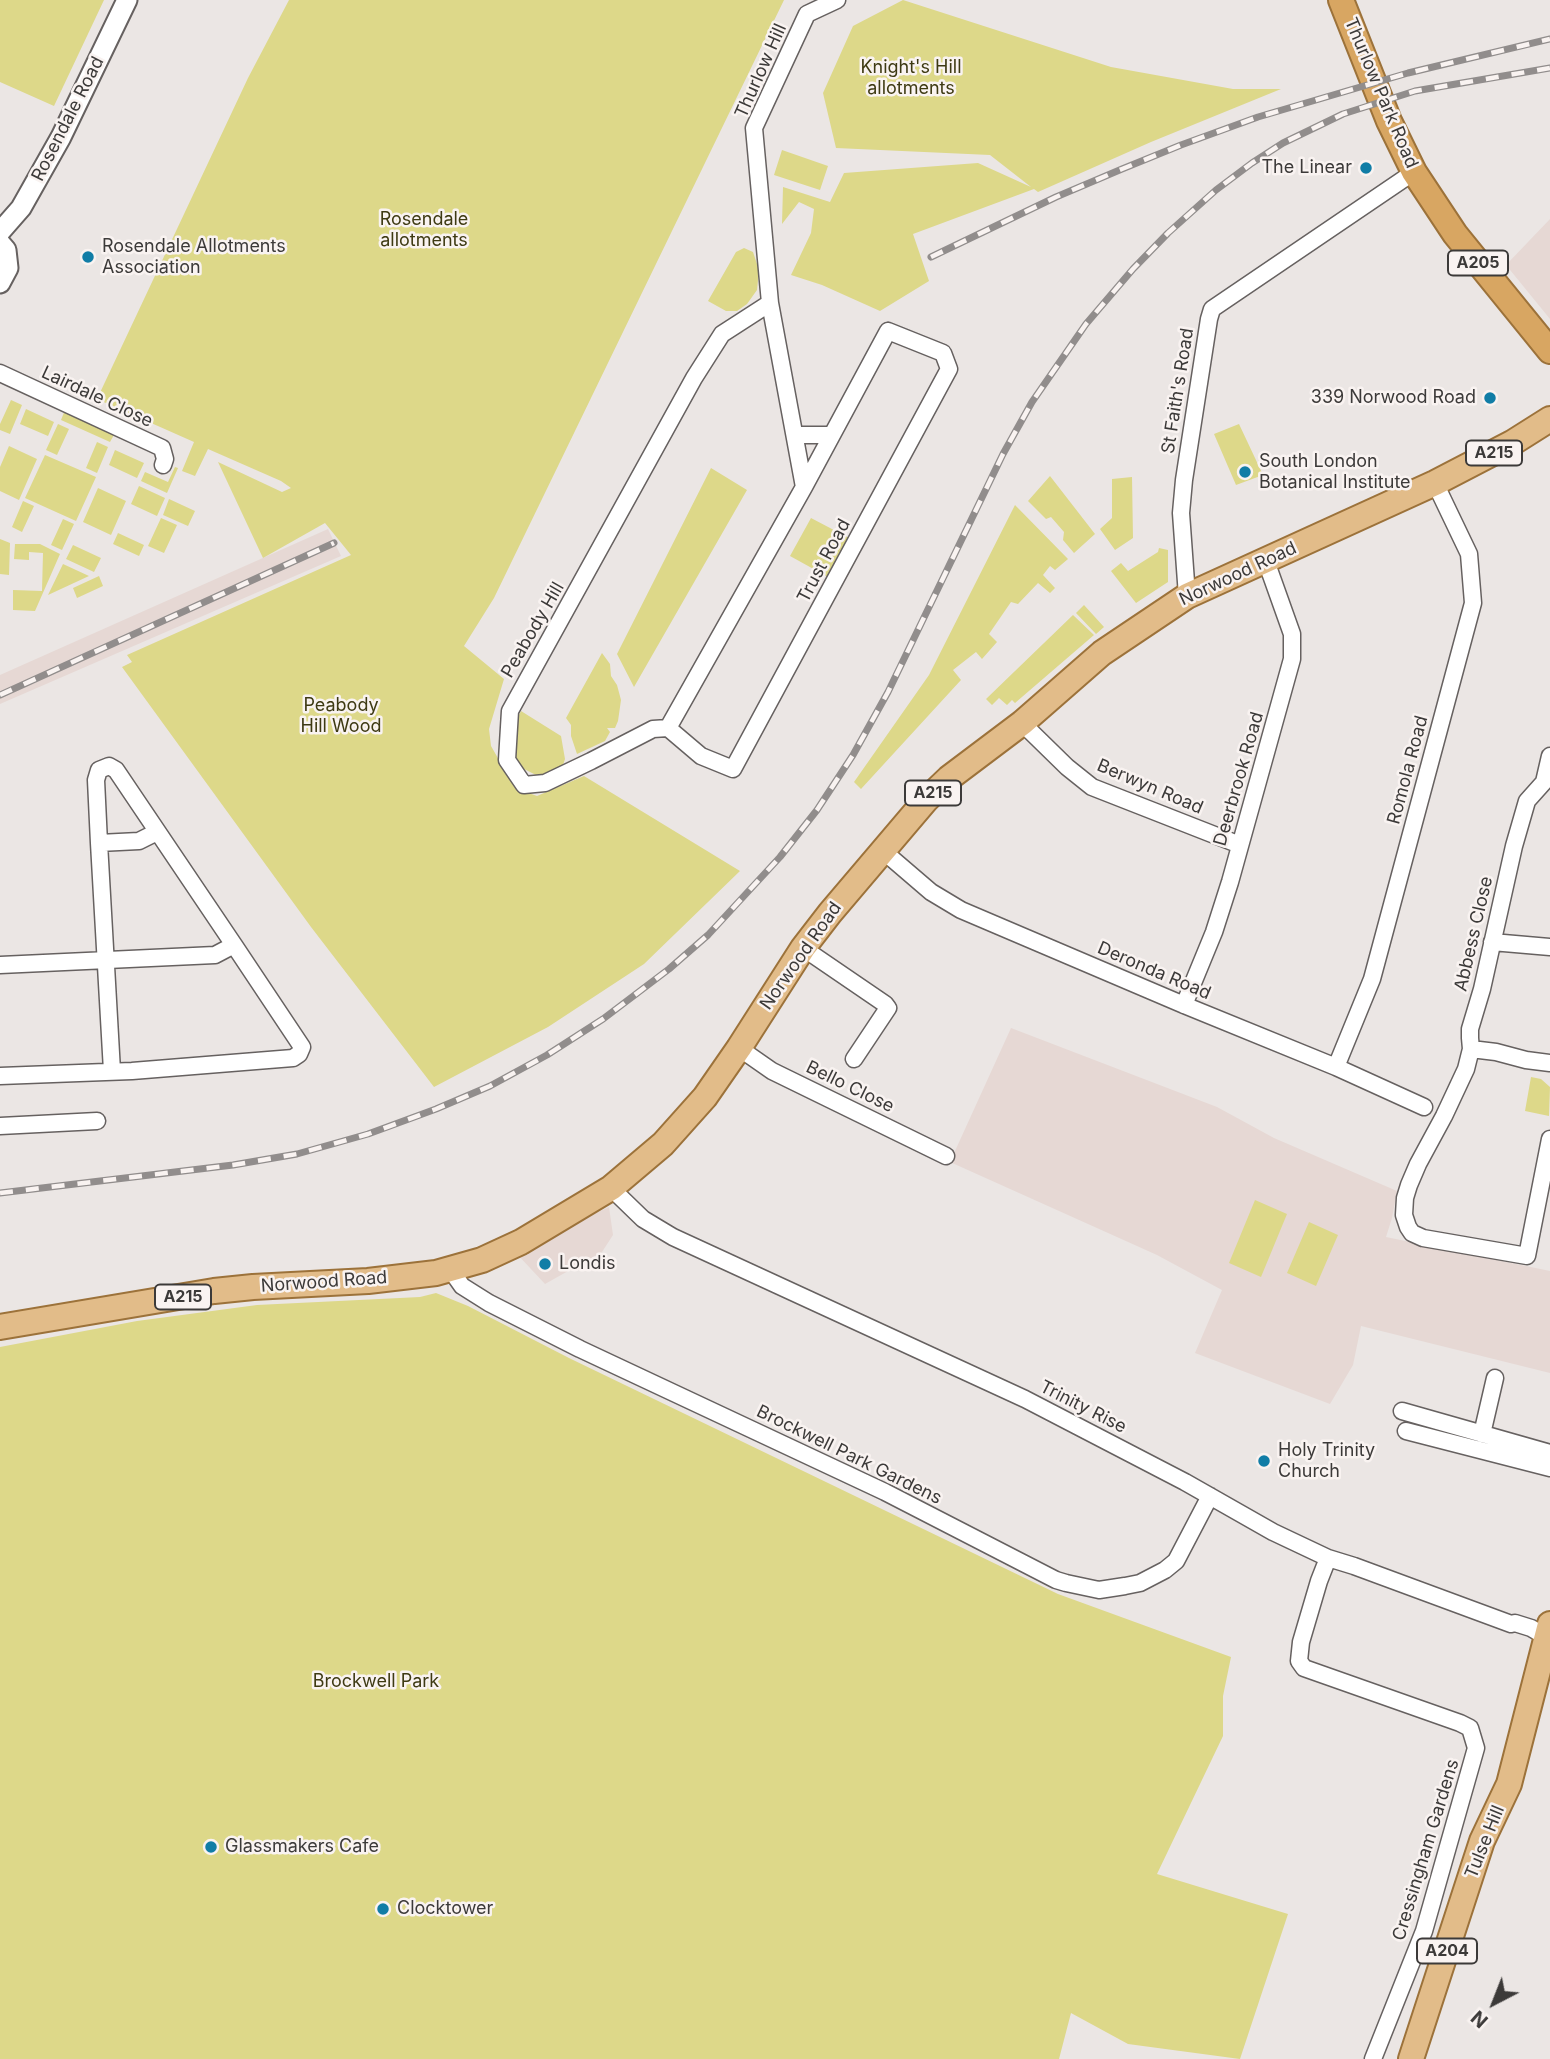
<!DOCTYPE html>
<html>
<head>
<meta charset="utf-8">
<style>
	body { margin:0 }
	#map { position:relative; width:1550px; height:2059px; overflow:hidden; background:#ebe6e4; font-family:Inter,sans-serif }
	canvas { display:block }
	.north { position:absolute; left:1459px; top:1968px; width:70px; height:70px; -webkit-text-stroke:5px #f9f3f1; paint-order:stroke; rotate:222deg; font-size:19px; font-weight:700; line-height:28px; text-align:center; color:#3c3a39 }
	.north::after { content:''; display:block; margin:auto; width:24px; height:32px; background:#3c3a39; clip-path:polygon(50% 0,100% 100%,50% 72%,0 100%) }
</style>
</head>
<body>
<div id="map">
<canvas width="1550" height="2059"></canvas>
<div class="north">N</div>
</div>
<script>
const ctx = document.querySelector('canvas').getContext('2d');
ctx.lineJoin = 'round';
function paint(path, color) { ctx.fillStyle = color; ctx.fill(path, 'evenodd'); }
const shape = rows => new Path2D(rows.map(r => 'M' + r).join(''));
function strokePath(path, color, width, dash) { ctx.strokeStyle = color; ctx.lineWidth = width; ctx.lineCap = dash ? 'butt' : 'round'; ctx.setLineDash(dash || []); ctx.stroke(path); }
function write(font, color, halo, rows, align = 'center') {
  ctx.font = font + ' Inter,sans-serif'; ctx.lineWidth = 5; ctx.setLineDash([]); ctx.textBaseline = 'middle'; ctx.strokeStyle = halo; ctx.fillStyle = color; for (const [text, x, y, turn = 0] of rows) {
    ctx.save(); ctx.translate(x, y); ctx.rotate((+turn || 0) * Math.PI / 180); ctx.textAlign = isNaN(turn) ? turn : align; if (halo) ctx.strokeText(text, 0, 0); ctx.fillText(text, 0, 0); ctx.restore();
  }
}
paint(shape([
	[1550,219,1550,319,1506,265],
	[328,529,341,556,0,704,0,675],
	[1011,1028,1217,1107,1274,1138,1397,1191,1392,1218,1386,1237,1550,1271,1550,1373,1361,1326,1353,1365,1330,1404,1195,1353,1222,1290,1157,1255,950,1162],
	[609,1207,613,1235,602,1252,545,1284,516,1253,579,1221]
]), '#e6d8d4');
paint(shape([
	[0,0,104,0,54,106,0,82],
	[289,0,784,0,494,598,464,646,504,679,489,729,491,746,515,788,537,796,584,776,740,871,644,964,548,1027,434,1087,311,927,122,667,132,662,127,655,351,555,325,523,263,558,218,462,282,492,291,488,281,481,208,449,195,476,182,471,194,442,97,399,248,78],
	[903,0,1111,67,1233,89,1281,89,1151,142,1038,192,1034,189,913,234,929,281,880,311,822,285,791,275,811,233,814,209,799,202,782,224,783,187,830,202,844,173,978,163,1031,187,990,155,836,148,823,93,853,26],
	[782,150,828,166,820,190,774,175],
	[744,248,753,252,759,270,757,290,747,304,737,311,726,311,708,301,736,252],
	[11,400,22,405,10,434,0,430,0,424],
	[26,409,54,422,48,436,20,424],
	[65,410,115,433,110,442,61,420],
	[58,424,69,429,57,455,46,450],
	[1239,424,1263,475,1236,485,1214,434],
	[97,442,108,447,97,473,86,468],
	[9,446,37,459,19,500,0,491,0,467],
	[115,450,144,463,137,478,109,465],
	[45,455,96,477,76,521,25,498],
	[175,467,178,468,167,493,141,481,145,472,168,482],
	[711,468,747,490,634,687,617,654],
	[1050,476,1095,534,1074,553,1063,540,1064,532,1051,517,1046,519,1028,501],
	[1132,477,1133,538,1115,550,1100,529,1112,518,1112,479],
	[139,486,165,498,157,516,131,504],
	[98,488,126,501,111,535,83,522],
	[169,499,195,511,188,526,163,515],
	[23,501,34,506,22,532,12,527],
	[1015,505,1068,559,1055,570,1050,566,1043,575,1055,588,1050,593,1038,583,1018,604,1011,602,989,634,997,642,982,659,976,652,953,670,961,680,861,789,854,782,929,675],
	[161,518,177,525,164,553,148,546],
	[811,518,851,539,828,577,790,556],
	[63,519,74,524,62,550,51,545],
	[118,533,144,545,139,556,113,544],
	[0,539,10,543,9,575,0,574],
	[15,544,40,544,60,554,35,611,13,610,13,590,42,591,43,553,29,552,29,560,14,559],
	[73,545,101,558,94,572,66,559],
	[1159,548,1168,550,1168,582,1136,603,1111,571,1121,563,1128,571,1158,552],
	[63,564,89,576,48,595],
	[99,576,103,586,77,598,73,588],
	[1084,605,1104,627,1096,634,1076,613],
	[1073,615,1094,635,1015,703,1012,700,1007,705,999,698,992,705,986,699],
	[602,653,610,664,611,676,617,685,621,700,618,721,615,728,607,728,610,732,605,741,577,754,571,736,571,725,566,718],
	[521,711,561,736,565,759,562,768,542,778,524,769,517,762,511,745,514,725],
	[1531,1077,1541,1079,1550,1087,1549,1116,1525,1111],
	[1255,1200,1287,1214,1261,1277,1229,1263],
	[1309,1222,1338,1235,1316,1286,1287,1273],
	[436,1293,468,1306,569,1358,1058,1594,1231,1657,1223,1696,1223,1736,1157,1874,1288,1914,1240,2059,1128,2044,1071,2013,1059,2059,0,2059,0,1347,137,1321,257,1305,420,1297]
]), '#ddd889');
const minor = shape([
	[770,303,754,128,807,14,837,0],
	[888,331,943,353,949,369,733,769,701,756,668,728,804,487,888,331],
	[0,373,162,448,165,459,163,465],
	[795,435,832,435],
	[1187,596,1181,513,1184,480,1209,319,1212,309,1414,172],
	[1022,723,1067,767,1092,787,1240,845],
	[668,728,653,729,591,761,545,783,524,785,507,760,510,711,694,378,722,334,770,303,804,487],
	[1550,756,1544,782,1527,801,1514,846,1482,989,1470,1029,1470,1038,1471,1049,1496,1052,1526,1060,1550,1063],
	[157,832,139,841,99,843,96,780,99,770,109,766,116,770,234,945],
	[99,843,112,1071],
	[882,850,931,892,961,910,1184,1005,1336,1067,1424,1107],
	[1492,942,1550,947],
	[803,948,885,1004,888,1008,854,1059],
	[0,965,215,955,234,945,302,1047,299,1054,293,1058,132,1071,0,1076],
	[1184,1005,1214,932,1230,882,1292,659,1292,634,1266,561],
	[739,1048,772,1071,946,1156],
	[1471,1049,1466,1069,1444,1116,1418,1164,1409,1185,1405,1198,1404,1215,1408,1227,1412,1233,1423,1238,1527,1256,1550,1139],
	[1336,1067,1372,979,1473,603,1469,554,1435,483],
	[0,1126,97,1121],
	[611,1188,643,1219,673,1237,1025,1399,1185,1482,1273,1532,1328,1558,1354,1566,1511,1624,1515,1623,1531,1628,1550,1639],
	[450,1269,462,1286,489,1303,580,1349,885,1492,1056,1580,1066,1583,1099,1590,1125,1586,1140,1583,1165,1570,1176,1561,1210,1496],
	[1402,1411,1550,1453],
	[1406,1431,1550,1468],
	[1482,1434,1495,1378],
	[1328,1558,1319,1581,1301,1642,1299,1661,1304,1668,1460,1723,1470,1728,1476,1748,1424,1931,1373,2059]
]);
const tertiary = shape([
	[0,232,21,208,61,137,127,0],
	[0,243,6,250,8,268,0,283]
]);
const primary = shape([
	[0,1327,214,1291,253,1287,368,1281,436,1273,482,1260,521,1242,611,1188,663,1144,705,1097,739,1048,803,948,830,913,926,800,949,778,1022,723,1102,653,1187,596,1435,483,1512,443,1550,419],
	[1411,2059,1482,1841,1509,1784,1550,1624]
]);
const trunk = shape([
	[1341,0,1389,121,1414,172,1455,234,1550,351]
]);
strokePath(minor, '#666160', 19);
strokePath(tertiary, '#666160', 23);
strokePath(primary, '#9c723a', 28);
strokePath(trunk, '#9c723a', 28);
strokePath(minor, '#fff', 16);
strokePath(tertiary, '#fff', 19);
strokePath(primary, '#e2bc89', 24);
strokePath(trunk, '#d8a662', 24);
const rail = shape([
	[931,257,1056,197,1122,169,1181,145,1258,117,1408,73,1550,39],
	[0,695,334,543],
	[0,1193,233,1165,297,1154,368,1134,436,1109,490,1086,547,1055,603,1019,669,969,708,935,780,857,817,810,853,755,888,692,1003,454,1032,402,1086,324,1133,269,1168,233,1216,190,1252,163,1283,143,1343,114,1415,91,1550,68]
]);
strokePath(rail, '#918d8c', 7);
strokePath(rail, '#f9f3f1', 4.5, [13]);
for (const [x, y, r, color] of [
	[1366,168,7,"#117da6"],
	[88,257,7,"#117da6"],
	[1490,398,7,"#117da6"],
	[1245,472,7,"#117da6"],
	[545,1264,7,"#117da6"],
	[1264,1461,7,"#117da6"],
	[211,1847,7,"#117da6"],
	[383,1909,7,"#117da6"]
]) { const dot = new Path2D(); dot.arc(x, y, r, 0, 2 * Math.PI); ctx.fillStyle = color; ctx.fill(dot); strokePath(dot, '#f9f3f1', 2.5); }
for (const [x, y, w] of [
	[1478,263,60],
	[1494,453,56],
	[933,793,56],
	[183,1297,56],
	[1447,1951,60]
]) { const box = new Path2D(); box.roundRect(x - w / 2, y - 12.5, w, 25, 5); ctx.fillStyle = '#f9f3f1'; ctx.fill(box); strokePath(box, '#3c3a39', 2); }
write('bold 16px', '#3c3a39', null, [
	["A205",1478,263],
	["A215",1494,453],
	["A215",933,793],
	["A215",183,1297],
	["A204",1447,1951]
]);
write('18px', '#3e3a13', '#f9f3f1', [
	["Knight's Hill",911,68],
	["allotments",911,89],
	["Rosendale",424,220],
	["allotments",424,241],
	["Peabody",341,706],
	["Hill Wood",341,727],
	["Brockwell Park",376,1682]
]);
write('18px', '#3c3a39', '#f9f3f1', [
	["Thurlow Hill",761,71,-66],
	["Thurlow Park Road",1381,93,67],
	["Rosendale Road",68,119,-63],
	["St Faith's Road",1178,391,-81],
	["Lairdale Close",97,397,25],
	["Trust Road",824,561,-62],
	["Norwood Road",1238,574,-25],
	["Peabody Hill",533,630,-60],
	["Romola Road",1408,770,-75],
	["Deerbrook Road",1239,779,-74],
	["Berwyn Road",1150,787,23],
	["Abbess Close",1474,934,-77],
	["Norwood Road",801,956,-55],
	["Deronda Road",1154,971,23],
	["Bello Close",850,1087,26],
	["Norwood Road",324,1282,-4],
	["Trinity Rise",1083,1407,27],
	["Brockwell Park Gardens",849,1455,26],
	["Tulse Hill",1485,1842,-68],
	["Cressingham Gardens",1426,1850,-73]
]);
write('18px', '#3c3a39', '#f9f3f1', [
	["The Linear",1352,168,"right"],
	["Rosendale Allotments",102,247],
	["Association",102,268],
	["339 Norwood Road",1476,398,"right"],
	["South London",1259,462],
	["Botanical Institute",1259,483],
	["Londis",559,1264],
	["Holy Trinity",1278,1451],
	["Church",1278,1472],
	["Glassmakers Cafe",225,1847],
	["Clocktower",397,1909]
], 'left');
</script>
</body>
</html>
